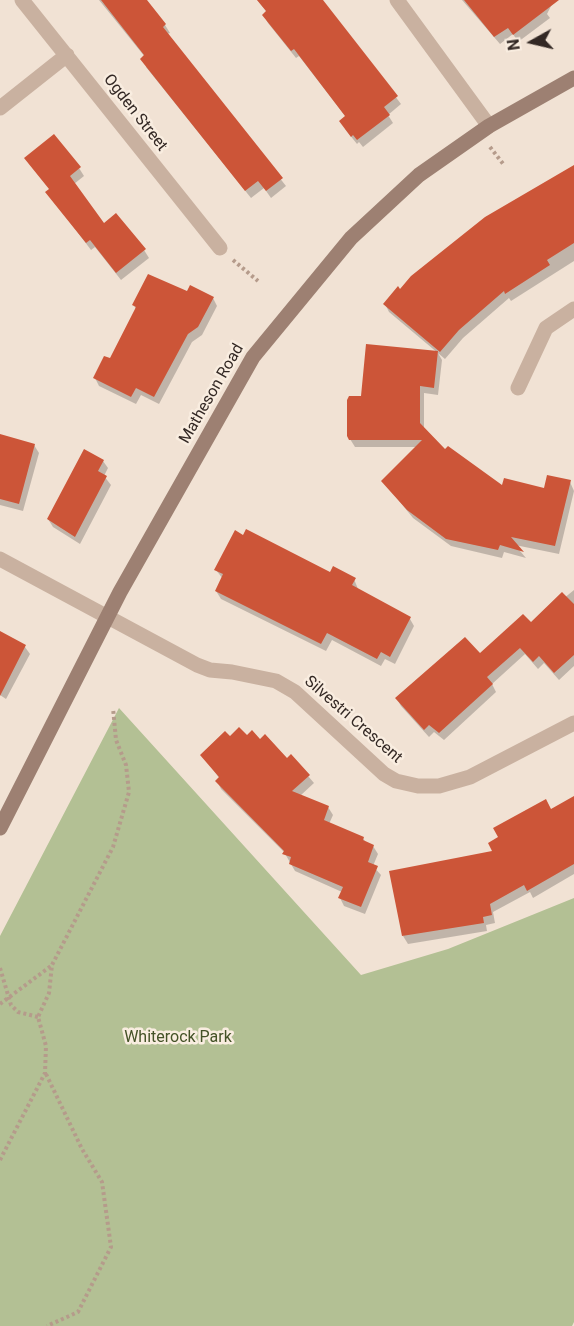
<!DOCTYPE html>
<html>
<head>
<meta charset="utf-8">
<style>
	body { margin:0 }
	#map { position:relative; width:574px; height:1326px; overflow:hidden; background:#f1e2d4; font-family:Roboto,sans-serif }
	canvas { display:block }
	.north { position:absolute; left:502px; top:12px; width:60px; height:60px; -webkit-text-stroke:4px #f9ede0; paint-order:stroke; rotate:262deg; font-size:16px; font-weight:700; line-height:24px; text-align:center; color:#332824 }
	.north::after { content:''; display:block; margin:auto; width:21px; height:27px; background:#332824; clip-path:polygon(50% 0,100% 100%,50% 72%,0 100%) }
</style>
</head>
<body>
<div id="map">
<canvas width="574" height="1326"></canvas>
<div class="north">N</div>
</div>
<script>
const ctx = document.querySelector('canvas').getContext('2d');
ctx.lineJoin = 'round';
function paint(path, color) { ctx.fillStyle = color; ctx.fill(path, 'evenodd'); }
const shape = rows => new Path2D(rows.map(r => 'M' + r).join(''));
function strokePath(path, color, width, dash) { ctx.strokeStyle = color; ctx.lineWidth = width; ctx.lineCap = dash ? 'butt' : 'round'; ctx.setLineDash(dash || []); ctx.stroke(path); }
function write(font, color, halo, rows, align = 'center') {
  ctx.font = font + ' Roboto,sans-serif'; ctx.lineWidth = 5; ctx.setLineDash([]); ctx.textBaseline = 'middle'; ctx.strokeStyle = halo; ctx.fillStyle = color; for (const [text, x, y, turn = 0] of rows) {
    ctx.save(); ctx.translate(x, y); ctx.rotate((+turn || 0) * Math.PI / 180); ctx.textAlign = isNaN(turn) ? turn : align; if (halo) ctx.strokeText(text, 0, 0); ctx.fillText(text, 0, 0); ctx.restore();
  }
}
paint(shape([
	[119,708,361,975,448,949,574,898,574,1322,572,1326,0,1326,0,936]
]), '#b3c094');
paint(shape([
	[99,0,146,0,165,25,170,33,167,34,286,186,271,198,264,188,251,198,146,67,145,57],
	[257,0,322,0,401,104,388,115,393,123,363,147,359,142,357,144,345,129,346,117,299,56,296,58,268,23,264,15,267,12],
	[462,0,550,0,552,4,547,14,550,18,518,42,513,34,500,44],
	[574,166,574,261,511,301,509,298,463,338,445,359,389,312,385,304,400,291],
	[79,168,84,176,74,184,104,225,144,250,149,258,121,280,95,247,91,250,47,192],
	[188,293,213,298,217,306,202,335,192,342,159,404,141,395,136,404,99,386,95,378,110,360,136,310,134,305],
	[438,353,442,360,438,395,424,393,424,429,445,451,503,488,545,490,570,482,574,491,559,554,515,545,526,558,504,552,502,558,451,546,413,518,383,481,417,447,355,447,350,439,362,397],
	[0,436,34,445,39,453,23,511,0,505],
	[103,461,108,468,104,476,111,485,80,544,53,527,48,519],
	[216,570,331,574,354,579,358,589,410,619,414,626,395,664,385,659,381,666,332,640,326,651,221,599,216,591,223,579],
	[574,590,574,666,559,680,544,663,538,669,525,654,492,684,496,692,444,740,434,732,429,737,401,706,397,699,480,656,531,625],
	[0,633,25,647,30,654,6,699,0,695],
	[247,737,260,741,287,760,291,756,314,783,300,796,328,807,333,815,329,824,363,838,366,843,373,846,378,854,373,866,381,875,365,914,344,906,340,898,342,892,295,871,284,852,221,789,217,781,220,779,202,755,230,738],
	[574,797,574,874,533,898,530,892,493,912,495,923,486,925,487,931,408,944,403,936,494,852,550,810]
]), '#0003');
paint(shape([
	[101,0,147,0,166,24,163,27,283,178,266,191,258,181,245,191,140,59,144,55],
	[257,0,323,0,398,96,384,107,390,115,357,140,353,135,351,137,339,121,345,116,294,49,291,51,262,15,266,11],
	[464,0,559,0,513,35,508,28,494,37],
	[54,134,81,167,70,176,104,223,116,213,146,249,116,273,90,240,86,243,45,192,49,189,24,158],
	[574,165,574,243,547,260,550,265,505,294,504,291,459,330,440,352,383,304,398,286,400,289,411,276,485,217],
	[148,274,187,291,190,285,214,297,198,327,188,334,154,397,136,388,131,397,93,378,104,356,110,358,136,307,132,305],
	[366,344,438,351,434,388,420,386,420,423,445,449,448,446,502,485,504,478,544,488,547,475,571,480,555,546,511,537,524,552,500,545,498,550,446,539,407,510,381,481,422,440,349,440,347,436,347,400,349,396,361,396],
	[0,434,35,444,19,504,0,499],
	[84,449,104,460,98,471,107,476,75,537,47,519],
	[246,529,330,572,333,566,356,578,352,585,411,617,390,657,381,652,377,659,327,633,321,644,215,591,223,574,214,570,235,530,243,535],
	[562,592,574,604,574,655,554,673,539,656,533,662,520,648,487,677,493,684,439,733,429,725,424,730,395,698,465,637,480,653,523,614,531,622],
	[0,631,26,645,0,696],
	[239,727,247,735,252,730,260,739,265,734,287,758,291,754,310,775,292,791,329,806,324,820,364,837,363,840,374,845,368,862,378,866,361,907,338,898,343,887,289,864,291,857,282,854,284,851,215,781,219,777,200,755,225,731,230,736],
	[574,796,574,864,527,891,524,885,490,904,492,915,483,917,484,923,402,936,389,871,492,851,488,843,498,837,493,828,546,799,551,809]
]), '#cc5538');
strokePath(shape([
	[490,147,504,165],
	[233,260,258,281],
	[0,968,11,1005,18,1012,38,1017],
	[0,1004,51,966],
	[46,1074,82,1149,102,1182,111,1247,78,1312,47,1326],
	[0,1160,45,1073,46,1046,38,1017,49,993,52,965,113,847,129,792,126,765,116,740,113,708]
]), '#b59b8b', 4, [3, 3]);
strokePath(shape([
	[22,0,220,248],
	[397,0,489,126],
	[0,108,67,55],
	[518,388,546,328,574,309],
	[0,559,197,665,210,670,232,672,276,681,295,692,384,774,396,781,418,786,439,786,470,777,574,723]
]), '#c9b1a0', 15);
strokePath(shape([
	[0,828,120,592,253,357,351,238,419,175,489,126,574,78]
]), '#9d8072', 15);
write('16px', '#332824', '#f9ede0', [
	["Ogden Street",135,113,52],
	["Matheson Road",212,394,-60],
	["Silvestri Crescent",353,720,41]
]);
write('16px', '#445227', '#f9ede0', [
	["Whiterock Park",178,1038]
]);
</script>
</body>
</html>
